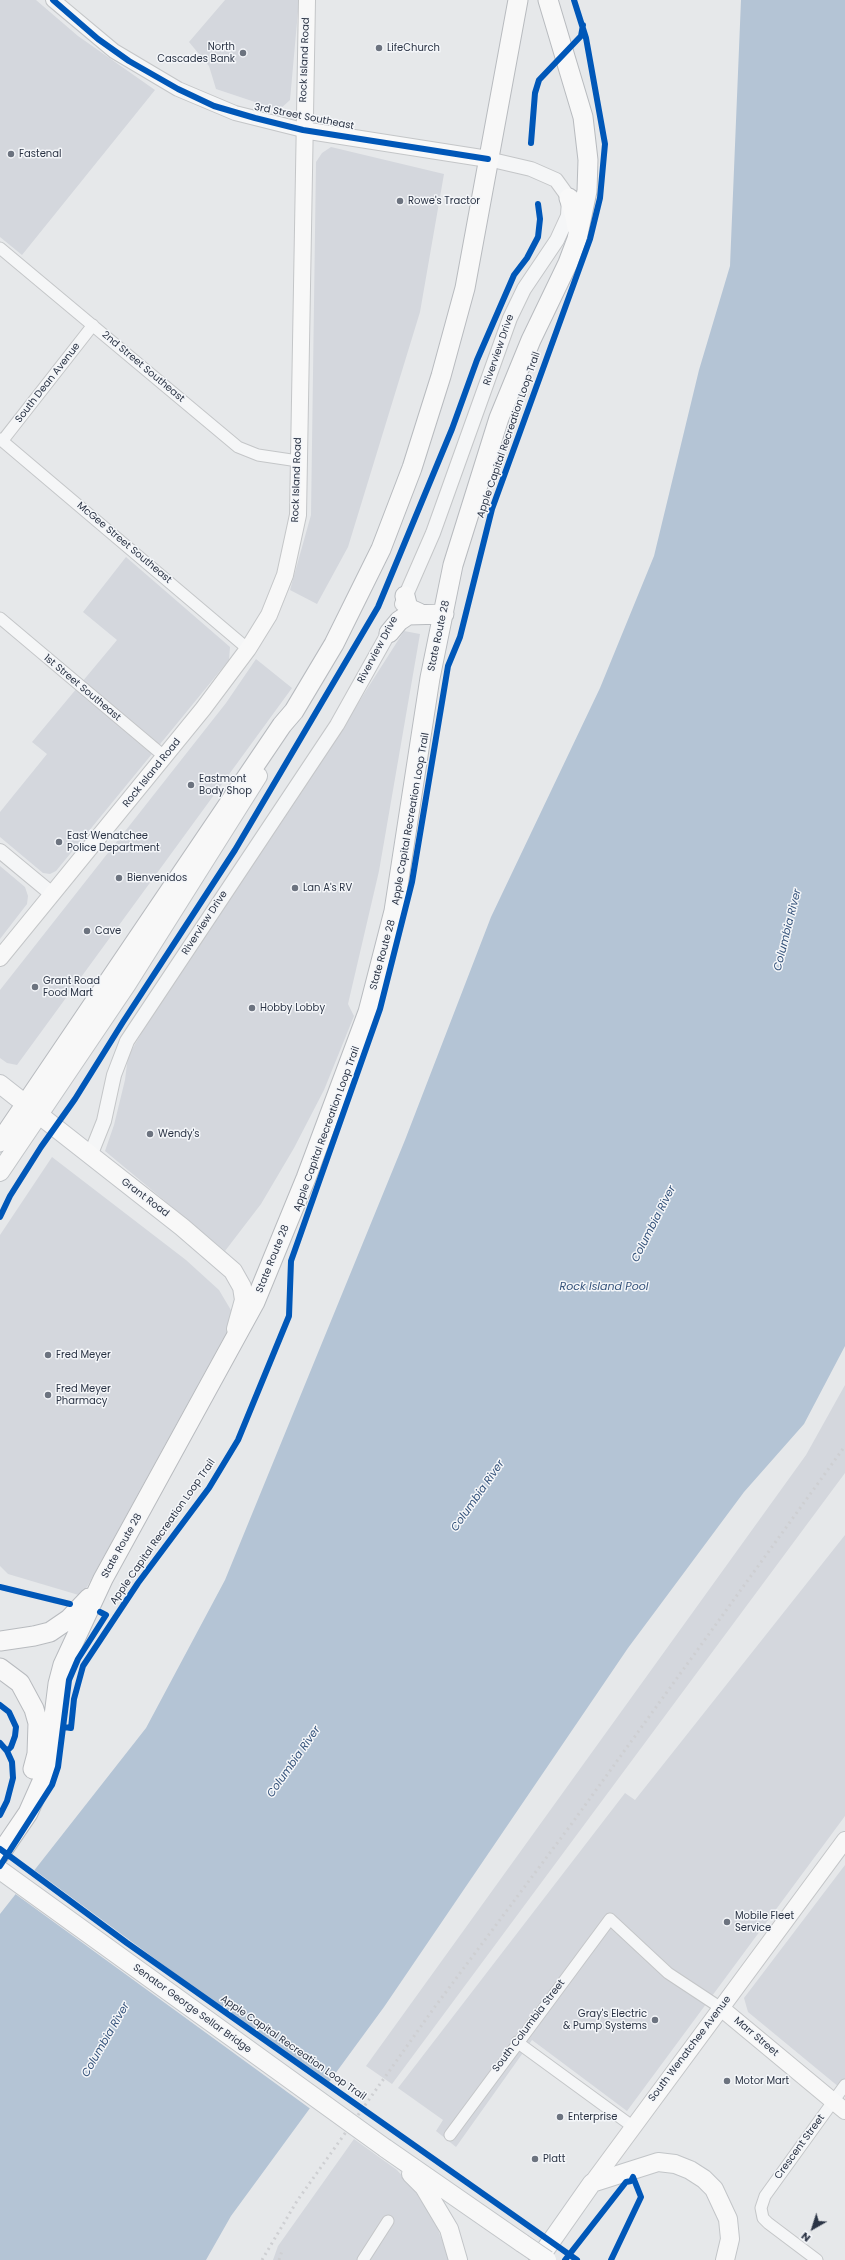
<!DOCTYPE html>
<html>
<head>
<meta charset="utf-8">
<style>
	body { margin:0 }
	#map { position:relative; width:845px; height:2260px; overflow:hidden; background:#e6e8ea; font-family:Poppins,sans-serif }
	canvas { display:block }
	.north { position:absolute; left:793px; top:2208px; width:40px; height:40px; -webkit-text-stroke:3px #f4f6f9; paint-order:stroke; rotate:219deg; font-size:11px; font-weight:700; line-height:16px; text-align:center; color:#2b3445 }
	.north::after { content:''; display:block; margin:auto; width:14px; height:18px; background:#2b3445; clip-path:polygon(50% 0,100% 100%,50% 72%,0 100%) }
</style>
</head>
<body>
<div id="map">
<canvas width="845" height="2260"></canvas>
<div class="north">N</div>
</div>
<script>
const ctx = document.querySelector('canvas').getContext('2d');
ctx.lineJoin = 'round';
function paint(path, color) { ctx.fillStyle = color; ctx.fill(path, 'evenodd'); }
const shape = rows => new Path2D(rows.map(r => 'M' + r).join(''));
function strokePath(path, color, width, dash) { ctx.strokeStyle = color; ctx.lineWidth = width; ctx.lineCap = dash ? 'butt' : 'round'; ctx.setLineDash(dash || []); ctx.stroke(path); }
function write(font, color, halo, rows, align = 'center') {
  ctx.font = font + ' Poppins,sans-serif'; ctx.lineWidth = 3; ctx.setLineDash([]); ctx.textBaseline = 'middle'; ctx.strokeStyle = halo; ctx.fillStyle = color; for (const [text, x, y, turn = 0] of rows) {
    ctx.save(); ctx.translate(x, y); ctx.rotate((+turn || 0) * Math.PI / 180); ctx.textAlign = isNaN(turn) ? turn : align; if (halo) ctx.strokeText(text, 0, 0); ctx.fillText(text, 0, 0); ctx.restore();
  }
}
paint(shape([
	[0,0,36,0,78,36,155,90,22,255,0,237],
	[225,0,299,0,290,100,279,110,216,89,209,66,189,42],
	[331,147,444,174,420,312,348,547,317,604,290,590,311,515,316,162,322,153],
	[126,557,230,647,229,660,56,871,50,874,43,873,0,837,0,812,47,754,32,742,117,640,83,612],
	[404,631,420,634,379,871,348,1004,354,1016,324,1090,294,1148,261,1204,225,1251,105,1151,114,1125,125,1080,128,1056,156,1009,297,799],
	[256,659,292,688,17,1065,7,1063,0,1058,0,990,226,703],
	[0,866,25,887,28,896,27,904,0,939],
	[52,1157,186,1260,219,1290,235,1317,82,1596,8,1574,0,1566,0,1235],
	[845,1385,845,1473,392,2084,366,2066,806,1455],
	[845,1535,845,1816,627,2111,532,2040,456,2147,436,2131,443,2120,398,2088,625,1793,635,1800],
	[845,1865,845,2092,748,2012,744,1998],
	[354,2139,397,2170,413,2188,435,2222,450,2260,273,2260,278,2246]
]), '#d4d7dd');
paint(shape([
	[741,0,845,0,845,1346,804,1424,744,1492,628,1648,384,2007,231,2216,206,2260,0,2260,0,1914,146,1728,225,1580,405,1140,491,917,600,688,654,556,699,370,730,266]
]), '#b4c4d5');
paint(shape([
	[33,1869,329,2087,312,2110,14,1893]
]), '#e6e8ea');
const minor = shape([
	[0,248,238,447,258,455,298,461],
	[0,439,248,649],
	[3,440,93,325],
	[0,618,165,757],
	[517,2042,632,2126],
	[450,2135,610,1919,668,1973,721,2008],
	[363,2260,388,2221],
	[817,2260,768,2223,763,2218,761,2208,765,2196,845,2085]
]);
const tertiary = shape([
	[53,0,114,51,178,89,235,113,303,130],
	[402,604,433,533,510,318,524,289,557,240,568,216,569,198,556,180,531,169,488,159],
	[0,851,52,894],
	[90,1156,104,1121,114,1075,127,1041,337,725,393,625]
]);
const secondary = shape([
	[303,130,488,159],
	[0,958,203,709,248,649,269,615,285,575,298,515,307,0],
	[721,2008,845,2111],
	[592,2183,845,1840]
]);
const primary = shape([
	[0,1084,182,1227,233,1271,242,1287,244,1300,236,1329],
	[0,1172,127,984,258,776],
	[385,2148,522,2243],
	[411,2174,424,2187,449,2229,458,2260],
	[538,2260,592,2183,658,2162,675,2164,690,2170,704,2179,714,2189,728,2219,730,2239,725,2260]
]);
const trunk = shape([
	[569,198,574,212,577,228],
	[405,596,408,608,419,613],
	[389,633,399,621,408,615,444,614],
	[0,1142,282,725,294,711,334,644,381,549,412,468,441,376,465,288,518,0],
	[0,1641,34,1636,50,1632,69,1619,89,1598],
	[0,1668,20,1683,34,1709,38,1723,37,1754,33,1769],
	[0,1854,28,1813,44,1777,49,1756,58,1684,63,1665,103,1579,255,1302,306,1178,368,1012,394,911,430,678,453,565,499,418,531,340,568,263,577,239,587,191,588,160,583,117,548,0]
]);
strokePath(minor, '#c4c6c8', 13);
strokePath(tertiary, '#c4c6c8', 16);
strokePath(secondary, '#c4c6c8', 18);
strokePath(primary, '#c2c5c8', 20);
strokePath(trunk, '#b8bbbf', 21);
strokePath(minor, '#f5f6f7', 11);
strokePath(tertiary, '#f5f6f7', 14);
strokePath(secondary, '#f8f8f8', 16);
strokePath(primary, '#f8f8f8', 18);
strokePath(trunk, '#f8f8f8', 19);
strokePath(shape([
	[262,2260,297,2201,434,2008,570,1826,845,1446],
	[279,2260,282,2251]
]), '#cecfd2', 3, [2, 4]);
const primaryBridge = shape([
	[0,1870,385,2148],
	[522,2243,547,2260]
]);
strokePath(primaryBridge, '#c2c5c8', 20, []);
strokePath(primaryBridge, '#f8f8f8', 18);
strokePath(shape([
	[53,0,98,39,129,61,178,89,214,106,255,118,303,130,488,159],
	[531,143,535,93,539,80,581,36,583,25],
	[0,1217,10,1196,41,1147,75,1099,123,1022,235,850,378,607,452,429,477,360,514,275,527,258,538,237,540,219,538,204],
	[0,1587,70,1604],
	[0,1705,9,1712,16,1727,15,1736,11,1747,7,1751,0,1743],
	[64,1727,71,1728,74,1699,83,1666,138,1583,209,1488,238,1440,289,1316,291,1261,380,1009,412,882,448,666,460,637,492,509,590,239,600,198,605,144,586,38,574,0],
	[0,1815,7,1801,13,1778,12,1762,7,1751],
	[0,1849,127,1943,577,2260],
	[0,1866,52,1785,58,1767,69,1680,78,1659,106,1615,100,1612],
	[565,2260,626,2182,631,2181,633,2177,641,2197,611,2260]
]), '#0057b8', 6);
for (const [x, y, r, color] of [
	[379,48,4,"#6c737f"],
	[243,53,4,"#6c737f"],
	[11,154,4,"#6c737f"],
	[400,201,4,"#6c737f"],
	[191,785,4,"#6c737f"],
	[59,842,4,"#6c737f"],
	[119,878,4,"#6c737f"],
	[295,888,4,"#6c737f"],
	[87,931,4,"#6c737f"],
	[35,987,4,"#6c737f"],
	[252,1008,4,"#6c737f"],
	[150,1134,4,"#6c737f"],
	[48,1355,4,"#6c737f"],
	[48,1395,4,"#6c737f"],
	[727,1922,4,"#6c737f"],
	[655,2020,4,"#6c737f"],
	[727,2081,4,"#6c737f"],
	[560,2117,4,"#6c737f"],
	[535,2159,4,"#6c737f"]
]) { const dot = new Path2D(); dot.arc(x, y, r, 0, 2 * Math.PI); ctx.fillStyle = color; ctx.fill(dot); strokePath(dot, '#f4f6f9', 1.5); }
write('10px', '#2b3445', '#f4f6f9', [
	["North",235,47,"right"],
	["Cascades Bank",235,59,"right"],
	["LifeChurch",387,48],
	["Fastenal",19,154],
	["Rowe's Tractor",408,201],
	["Eastmont",199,779],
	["Body Shop",199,791],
	["East Wenatchee",67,836],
	["Police Department",67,848],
	["Bienvenidos",127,878],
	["Lan A's RV",303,888],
	["Cave",95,931],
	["Grant Road",43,981],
	["Food Mart",43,993],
	["Hobby Lobby",260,1008],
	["Wendy's",158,1134],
	["Fred Meyer",56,1355],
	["Fred Meyer",56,1389],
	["Pharmacy",56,1401],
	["Mobile Fleet",735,1916],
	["Service",735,1928],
	["Gray's Electric",647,2014,"right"],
	["& Pump Systems",647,2026,"right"],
	["Motor Mart",735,2081],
	["Enterprise",568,2117],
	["Platt",543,2159]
], 'left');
write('10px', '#2b3445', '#f4f6f9', [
	["Rock Island Road",305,60,-88],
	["3rd Street Southeast",304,117,11],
	["Riverview Drive",499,350,-71],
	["2nd Street Southeast",143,367,40],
	["South Dean Avenue",48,383,-52],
	["Apple Capital Recreation Loop Trail",509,435,-71],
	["Rock Island Road",297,480,-88],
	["McGee Street Southeast",124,543,40],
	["State Route 28",439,636,-78],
	["Riverview Drive",378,650,-62],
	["1st Street Southeast",82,688,40],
	["Rock Island Road",152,773,-51],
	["Apple Capital Recreation Loop Trail",411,819,-80],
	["Riverview Drive",205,923,-57],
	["State Route 28",383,955,-75],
	["Apple Capital Recreation Loop Trail",327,1129,-70],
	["Grant Road",145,1198,37],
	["State Route 28",273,1259,-68],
	["Apple Capital Recreation Loop Trail",163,1532,-55],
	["State Route 28",122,1546,-61],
	["Senator George Sellar Bridge",192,2009,36],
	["South Columbia Street",529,2026,-53],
	["Marr Street",756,2037,40],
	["Apple Capital Recreation Loop Trail",293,2048,35],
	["South Wenatchee Avenue",690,2049,-53],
	["Crescent Street",800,2147,-54]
]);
write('italic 11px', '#34527a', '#f4f6f9', [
	["Columbia River",788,930,-76],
	["Columbia River",654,1224,-63],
	["Rock Island Pool",604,1287],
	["Columbia River",478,1496,-55],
	["Columbia River",294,1762,-55],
	["Columbia River",106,2040,-60]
]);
</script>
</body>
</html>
